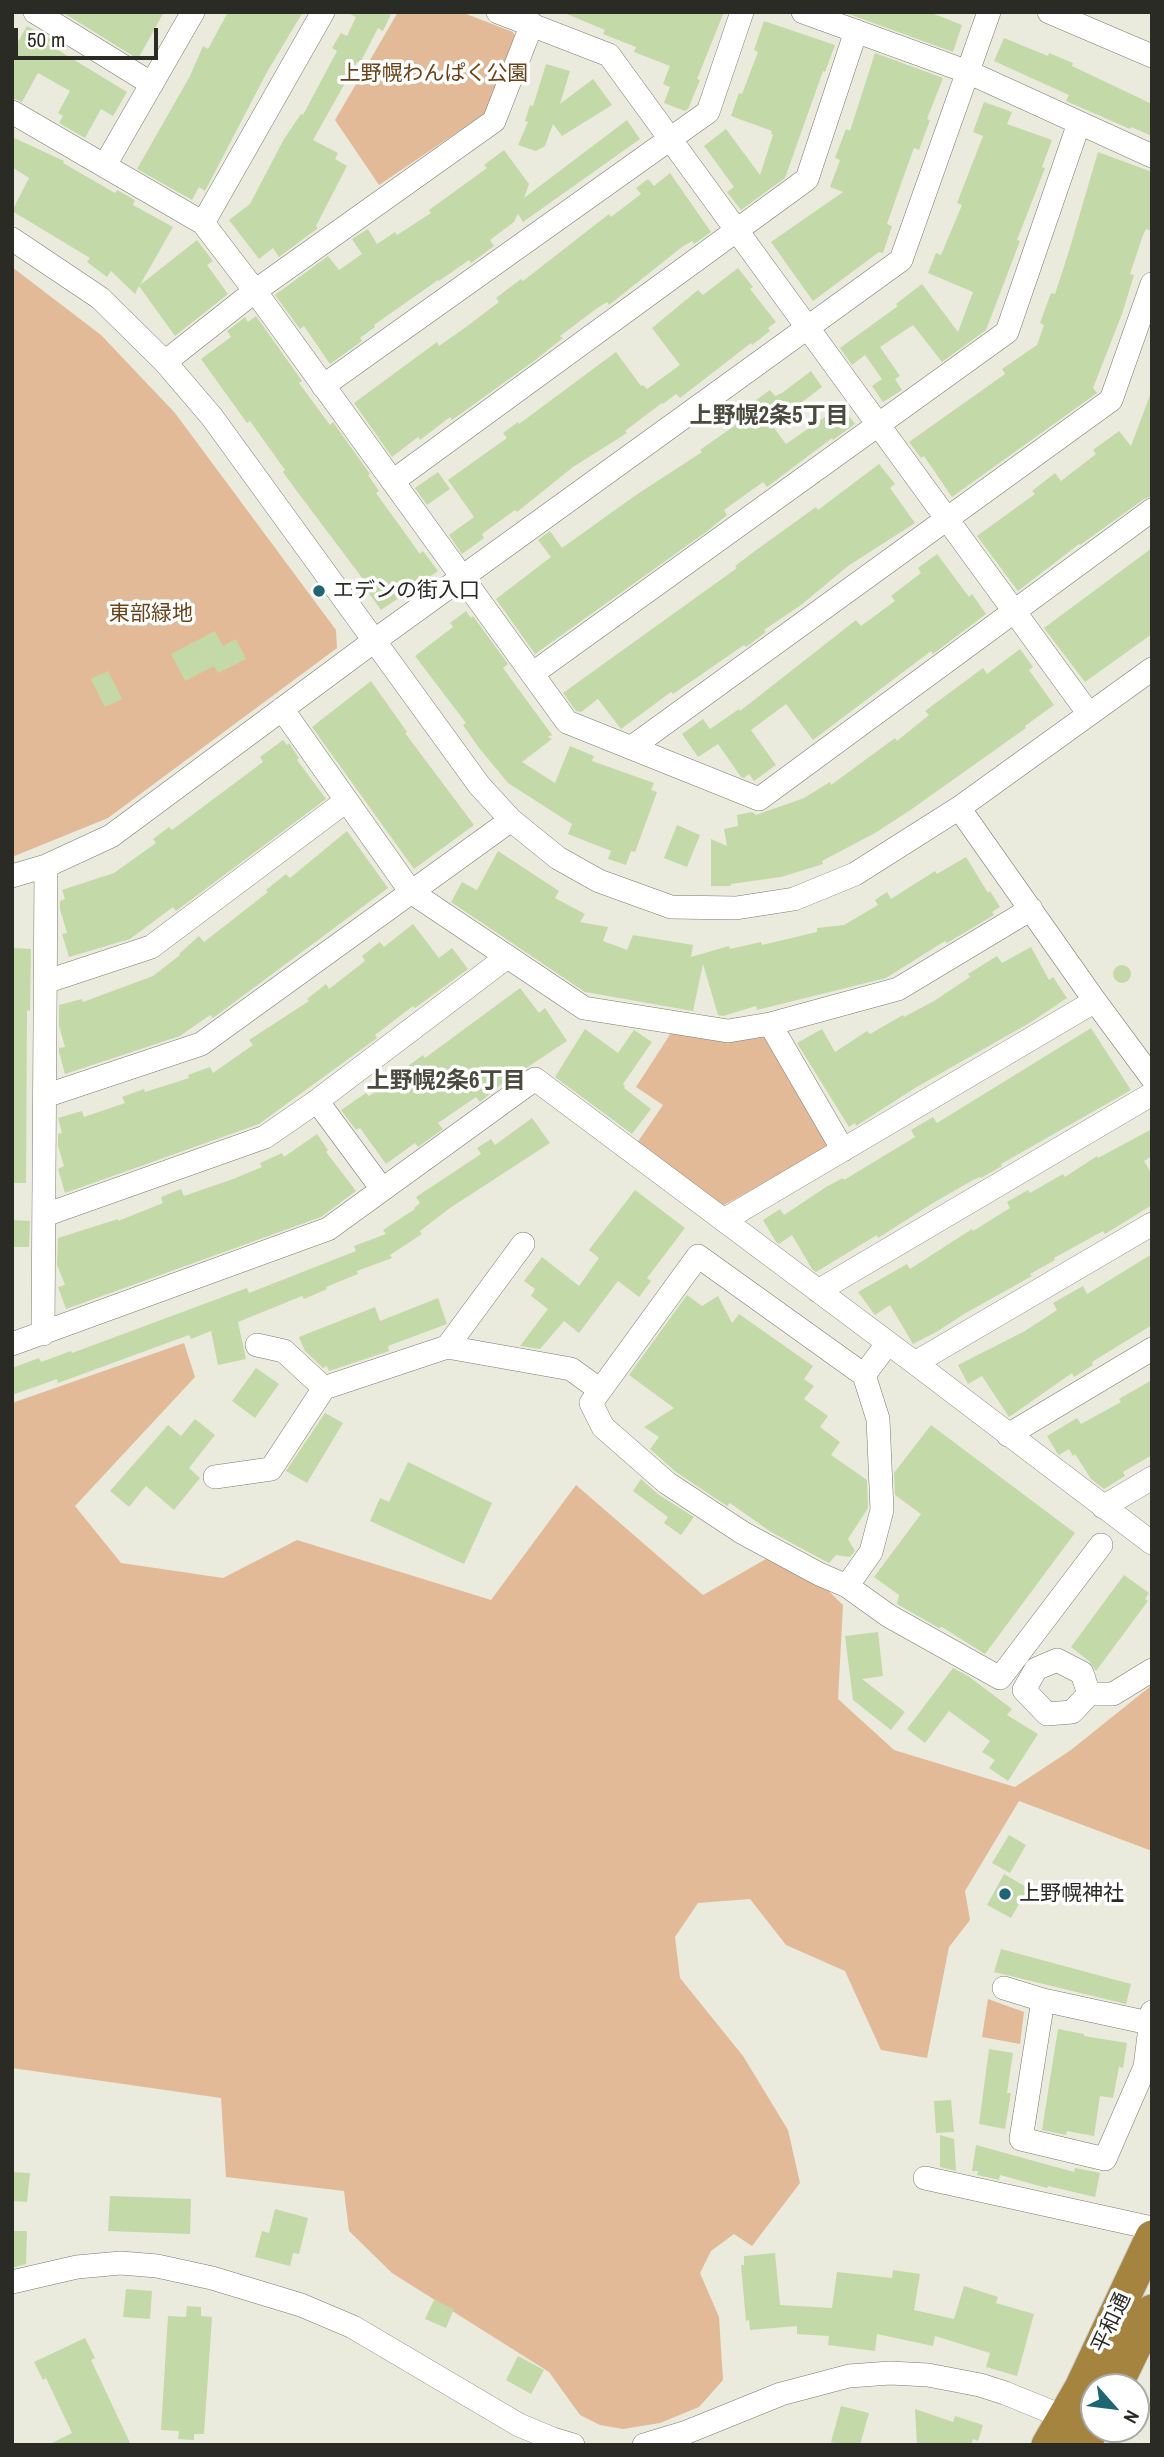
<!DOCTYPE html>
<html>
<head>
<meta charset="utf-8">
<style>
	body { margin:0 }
	#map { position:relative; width:1164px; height:2457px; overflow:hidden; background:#eaeadd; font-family:"Archivo Narrow",sans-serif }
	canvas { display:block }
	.frame { position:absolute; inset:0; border:14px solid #2b2b26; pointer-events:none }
	.north { position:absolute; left:1080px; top:2373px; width:70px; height:70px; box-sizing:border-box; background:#fff; border:2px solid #aaaaa8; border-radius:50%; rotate:118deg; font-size:19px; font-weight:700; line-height:28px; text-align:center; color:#2b2b26 }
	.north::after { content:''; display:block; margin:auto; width:24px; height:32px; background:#1e6674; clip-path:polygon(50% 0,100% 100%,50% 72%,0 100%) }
	.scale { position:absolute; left:14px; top:28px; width:144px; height:32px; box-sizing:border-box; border:4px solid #2b2b26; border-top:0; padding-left:9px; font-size:21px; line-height:24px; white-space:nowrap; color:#2b2b26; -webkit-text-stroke:5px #fff; paint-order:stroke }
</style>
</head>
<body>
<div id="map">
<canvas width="1164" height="2457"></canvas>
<div class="frame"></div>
<div class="north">N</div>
<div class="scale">50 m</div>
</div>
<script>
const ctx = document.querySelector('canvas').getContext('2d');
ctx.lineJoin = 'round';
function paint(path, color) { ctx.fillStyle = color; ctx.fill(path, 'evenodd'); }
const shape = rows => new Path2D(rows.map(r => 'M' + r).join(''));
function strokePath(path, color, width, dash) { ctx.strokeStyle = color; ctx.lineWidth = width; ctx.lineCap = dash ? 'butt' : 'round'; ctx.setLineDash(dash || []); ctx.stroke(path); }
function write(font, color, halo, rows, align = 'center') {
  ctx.font = font + ' "Archivo Narrow","Noto Sans JP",sans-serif'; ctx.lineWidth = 7; ctx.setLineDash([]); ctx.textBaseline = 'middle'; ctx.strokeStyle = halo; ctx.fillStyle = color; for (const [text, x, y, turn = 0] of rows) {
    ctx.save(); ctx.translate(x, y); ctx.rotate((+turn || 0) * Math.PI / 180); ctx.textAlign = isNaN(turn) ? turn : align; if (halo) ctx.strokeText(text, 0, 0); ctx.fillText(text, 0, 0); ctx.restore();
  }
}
paint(shape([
	[398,12,461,12,513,32,518,42,490,110,379,185,335,120],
	[12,267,101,335,175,413,336,630,337,648,108,818,12,857],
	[763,1032,830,1147,722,1206,637,1143,663,1105,636,1087,671,1033],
	[184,1343,195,1377,75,1506,121,1563,223,1578,297,1540,491,1600,576,1485,703,1595,766,1559,817,1580,843,1605,838,1699,894,1750,1015,1787,1071,1750,1152,1685,1152,1851,1019,1801,965,1891,970,1920,949,1947,927,2058,881,2050,845,1971,786,1945,750,1899,698,1903,675,1937,680,1978,743,2056,788,2130,800,2183,752,2246,734,2234,711,2251,700,2273,719,2317,723,2380,699,2407,660,2423,623,2429,600,2425,580,2415,549,2372,392,2273,349,2231,344,2191,226,2177,221,2098,12,2068,12,1403],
	[988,1999,1024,2012,1020,2044,982,2037]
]), '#e3ba97');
paint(shape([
	[62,12,164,12,138,59],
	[228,12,303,12,267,72,205,191,199,187,192,200,137,169,190,76,203,46,208,49],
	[346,12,392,12,383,31,378,28,360,63,357,62,313,140,338,153,335,159,347,166,316,226,318,228,279,257,273,248,259,259,229,220,250,204,284,139,301,114,303,115,337,51,332,48,341,33,347,36,356,17],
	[562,12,724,12,697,79,700,80,688,109,685,111,664,103,670,87,663,84,670,66,634,52,636,47,603,34,605,30],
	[929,12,962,25,953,52,846,13],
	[764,21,835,45,825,72,823,71,785,178,741,210,727,192,734,187,704,146,726,129,760,175,773,135,771,134,772,131,731,116,739,93,742,94,758,52,754,50],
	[27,26,51,39,48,44,127,92,113,116,101,109,85,138,59,123,63,116,58,113,70,91,38,73,22,102,12,98,12,52],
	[1004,38,1048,56,1049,53,1073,63,1072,66,1152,104,1152,136,1131,127,1130,129,1066,101,1069,95,994,61],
	[875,53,943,78,927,119,930,120,919,150,914,148,902,181,887,224,892,226,883,253,879,252,813,301,771,242,843,192,830,187,840,160,835,158,846,129,850,131],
	[546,64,570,71,560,104,593,79,612,105,562,136,553,124,545,146,536,151,518,145,528,122,525,121,530,105,533,106],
	[984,102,1012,112,1007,124,1052,140,1042,167,1045,168,1017,240,1020,241,986,330,942,362,913,325,880,347,900,376,895,379,902,390,883,402,872,386,882,379,865,355,852,365,840,348,898,306,896,304,922,284,958,332,973,292,928,273,936,253,941,255,962,205,957,203,983,136,973,132],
	[627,120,640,139,523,222,518,214,514,222,490,240,494,246,471,263,469,260,439,281,438,280,374,325,375,327,360,338,362,341,330,364,304,326,300,329,275,295,328,256,339,270,362,254,352,239,368,229,377,244,395,232,397,235,431,213,429,210,487,168,484,165,504,150,529,184,524,198],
	[12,137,64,161,63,163,115,193,117,190,135,200,133,205,173,227,140,285,197,240,213,261,207,265,228,294,175,336,139,286,135,294,111,271,107,277,87,262,90,258,12,211,29,178,12,167],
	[1098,152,1152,172,1152,231,1146,229,1143,235,1130,274,1134,275,1122,314,1093,388,1097,393,952,497,924,456,921,458,909,442,1005,374,1002,369,1037,345,1044,325,1040,323,1051,293,1055,294,1069,251],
	[670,173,711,232,694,244,692,241,682,247,609,305,607,302,596,309,560,336,563,338,534,361,452,420,450,417,420,440,418,437,392,457,354,403,437,342,439,346,466,327,499,302,496,298,521,279,523,281,609,214,611,217,641,194,636,188,648,179,654,186],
	[738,268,753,287,750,289,776,322,768,328,770,331,752,345,751,343,680,398,676,394,663,404,662,403,625,431,627,433,573,467,517,512,515,510,482,534,484,538,462,554,449,535,474,517,448,480,507,438,503,433,518,422,519,424,616,352,641,386,643,385,647,389,680,365,652,328,698,290,703,295],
	[256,316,302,381,299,383,330,425,333,422,370,474,368,475,379,491,376,493,420,554,423,551,438,571,381,610,366,589,369,587,296,490,283,472,285,470,250,421,247,423,201,359,231,337,227,331,245,317,248,322],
	[811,371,822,387,772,425,786,444,841,406,855,424,833,440,832,438,767,487,763,482,724,510,727,515,706,532,535,654,496,599,551,557,538,540,550,531,562,548,636,495,702,452,700,450,757,410,752,403,770,390,775,396,782,393],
	[1150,395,1152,496,1144,499,1080,545,1079,544,1018,591,977,536,1035,494,1032,491,1055,473,1061,481,1096,454,1093,450,1119,431,1131,446],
	[879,464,895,484,890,488,915,523,848,566,801,605,764,630,766,632,746,647,744,645,673,694,671,692,621,729,598,699,581,712,576,711,563,693,737,568,735,566,759,548,816,507,818,510],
	[438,472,450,489,427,505,415,488],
	[1152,548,1152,634,1085,682,1044,628],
	[937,554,969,597,972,594,986,614,933,654,931,651,813,740,786,704,751,730,776,765,754,781,749,774,744,778,741,777,718,744,698,757,682,734,703,719,710,729,739,709,740,711,856,620,861,626,895,601,891,596,921,573,918,568],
	[466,611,471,618,473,616,508,664,503,668,552,735,548,737,552,739,522,762,555,783,570,746,594,756,592,761,654,783,651,790,657,792,635,852,631,851,626,865,608,859,611,851,568,834,572,824,508,783,479,748,463,725,466,723,415,656,453,627,450,623],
	[215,631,223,646,236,639,246,659,218,673,214,666,185,681,171,654],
	[1020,649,1033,667,1029,670,1054,705,1025,726,1026,728,909,811,875,833,822,861,823,864,781,877,731,884,731,886,711,886,711,839,727,846,724,829,738,826,737,815,752,812,756,815,804,798,830,782,831,785,895,738,897,741,929,715,925,711,983,668,987,674],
	[108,671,122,699,105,707,91,679],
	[371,681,407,732,405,733,474,825,414,869,312,727],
	[283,740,287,745,289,743,299,758,297,760,326,799,176,911,173,907,130,939,69,957,62,934,67,933,60,909,60,901,65,899,62,890,114,873,156,843,153,839,169,827,172,830,263,762,260,757],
	[677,825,700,835,687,867,664,858],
	[347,831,388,888,213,1018,210,1015,180,1036,65,1074,59,1052,59,1048,65,1047,59,1026,59,1005,82,999,83,1002,153,976,180,955,179,954,199,936,204,942,268,892,266,890,286,874,290,878],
	[498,851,559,891,555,898,585,914,580,922,608,927,603,941,627,950,633,935,693,945,691,957,729,946,730,949,761,942,762,945,817,932,817,928,844,925,878,905,875,900,887,892,891,899,935,871,937,874,966,857,988,893,990,891,1000,907,992,912,994,915,947,943,945,941,886,978,757,1010,756,1006,723,1016,718,1015,703,964,693,1011,585,992,451,902,462,882,477,890],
	[413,924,439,958,452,948,468,969,415,1008,413,1006,375,1035,377,1038,259,1124,65,1193,58,1169,64,1166,58,1146,58,1134,62,1133,58,1118,82,1111,84,1117,125,1103,122,1097,144,1089,145,1092,189,1078,188,1075,210,1067,213,1073,253,1045,249,1040,309,1001,307,999,326,984,329,989,365,961,362,956,380,942,384,947],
	[1031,947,1049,980,1053,977,1067,998,1031,1022,915,1088,856,1126,855,1123,849,1127,797,1043,822,1029,835,1052,867,1031,870,1034,903,1015,904,1017,934,1001,970,977,968,974,997,956,1002,963],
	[12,948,31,949,30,1010,27,1011,26,1183,12,1183],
	'1113 974a9 9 0 1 1 18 0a9 9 0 1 1-18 0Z',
	[520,988,539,1013,545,1008,567,1041,499,1086,480,1102,476,1097,438,1123,443,1129,418,1147,415,1143,386,1164,360,1128,356,1130,341,1110,366,1093,369,1096,399,1076,397,1074,423,1055,425,1058],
	[1091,1028,1131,1090,1001,1164,1002,1166,981,1178,980,1177,973,1180,933,1203,878,1238,877,1235,816,1272,812,1269,792,1235,779,1244,776,1242,763,1220,780,1209,784,1215,826,1187,843,1178,844,1180,915,1137,911,1130,933,1117,937,1123],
	[585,1029,618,1053,634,1030,652,1042,623,1084,625,1086,624,1088,651,1109,632,1134,555,1077],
	[532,1118,550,1143,450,1208,420,1231,422,1234,390,1255,392,1258,357,1271,358,1274,326,1287,327,1289,304,1299,302,1296,238,1322,246,1359,218,1365,211,1331,191,1339,189,1335,58,1383,57,1379,12,1395,12,1368,39,1358,41,1362,71,1351,72,1353,247,1288,249,1293,356,1251,354,1246,386,1234,383,1230,415,1209,414,1208,420,1203,416,1197,481,1154,477,1148,491,1139,495,1145],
	[1152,1129,1152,1156,1144,1161,1152,1174,1152,1205,1105,1234,1103,1231,1054,1258,1055,1260,1030,1274,1032,1276,964,1314,938,1331,913,1344,890,1305,875,1315,858,1292,907,1264,910,1269,972,1229,973,1231,1010,1208,1007,1202,1028,1190,1030,1193,1063,1174,1065,1177,1097,1156,1098,1158],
	[317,1134,328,1150,326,1152,356,1191,321,1217,66,1309,58,1287,65,1285,57,1265,58,1238,118,1219,118,1221,163,1203,161,1197,181,1189,184,1196,233,1179,262,1167,260,1163,282,1153,284,1157],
	[635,1190,685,1228,647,1278,651,1281,639,1297,618,1281,579,1333,564,1321,540,1349,520,1346,548,1309,531,1296,535,1289,524,1281,542,1257,579,1286,599,1258,589,1250],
	[12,1220,30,1221,29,1247,12,1247],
	[1152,1254,1152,1325,1092,1362,1093,1365,1074,1377,1072,1373,1009,1417,982,1376,968,1384,958,1365,1025,1331,1057,1310,1053,1303,1083,1286,1087,1294],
	[687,1295,702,1306,718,1296,732,1323,739,1314,813,1366,804,1379,814,1386,804,1399,828,1416,820,1427,840,1442,831,1455,867,1480,868,1508,848,1539,855,1551,850,1557,836,1555,829,1563,825,1561,771,1532,730,1503,727,1506,676,1472,650,1449,659,1437,644,1427,674,1408,629,1375],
	[438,1298,447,1324,388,1346,389,1351,329,1371,327,1366,323,1368,305,1351,299,1337,375,1307,380,1321],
	[256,1368,279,1384,255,1418,232,1401],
	[1152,1380,1152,1455,1123,1472,1125,1476,1104,1489,1091,1479,1075,1454,1073,1456,1069,1449,1059,1455,1057,1453,1047,1436,1077,1418,1081,1424,1121,1402,1119,1399],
	[325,1413,343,1423,307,1483,286,1471],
	[195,1419,215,1435,189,1468,200,1478,174,1510,146,1486,129,1507,110,1491,168,1425,181,1436],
	[931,1425,1075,1533,985,1654,942,1627,939,1628,897,1604,899,1595,874,1577,921,1514,895,1495,894,1473],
	[408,1462,492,1503,464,1564,370,1521,380,1498,389,1502],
	[641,1479,659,1495,694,1517,681,1535,664,1523,668,1517,633,1491],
	[1124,1575,1149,1593,1145,1599,1148,1601,1096,1671,1089,1661,1071,1647],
	[878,1632,883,1676,862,1679,905,1712,891,1730,853,1700,845,1636],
	[953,1668,968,1676,1012,1709,1007,1715,1038,1734,1008,1781,989,1768,995,1760,982,1752,990,1741,949,1711,925,1743,907,1729],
	[1009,1835,1026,1845,1010,1873,992,1863],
	[1004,1874,1028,1888,1011,1918,987,1905],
	[1001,1949,1131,1984,1126,2004,994,1972],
	[1058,2029,1084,2034,1084,2036,1127,2043,1123,2068,1119,2067,1113,2098,1100,2096,1094,2136,1067,2131,1066,2135,1042,2130],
	[989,2049,1013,2053,1007,2093,1011,2093,1005,2129,979,2124],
	[951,2100,954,2132,936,2133,934,2101],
	[940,2135,954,2139,956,2171,940,2167],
	[976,2145,1074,2172,1075,2168,1100,2173,1095,2197,1048,2186,1047,2188,1000,2175,999,2180,977,2175,978,2171,972,2171],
	[12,2172,30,2173,27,2202,12,2201],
	[110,2196,191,2199,190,2234,108,2231],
	[275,2209,308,2218,299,2254,293,2253,290,2266,255,2257,262,2231,269,2233],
	[12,2231,27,2231,26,2264,12,2268],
	[775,2253,780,2305,832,2308,837,2272,892,2278,893,2270,920,2274,914,2310,954,2319,964,2286,998,2297,996,2303,1034,2314,1017,2376,986,2367,990,2353,935,2336,933,2346,877,2334,875,2351,828,2345,829,2336,797,2334,797,2326,750,2330,749,2320,746,2321,741,2265,744,2265,744,2256],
	[126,2289,152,2291,150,2319,123,2317],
	[434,2300,454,2309,446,2328,425,2319],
	[187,2306,201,2307,201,2316,212,2317,204,2434,194,2434,194,2440,178,2439,179,2431,161,2430,168,2316,186,2317],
	[85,2338,95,2358,91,2360,131,2445,48,2445,72,2433,46,2378,43,2380,34,2362],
	[518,2356,544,2370,531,2394,506,2380],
	[841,2406,869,2413,860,2445,842,2445,831,2442],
	[915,2409,953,2422,955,2416,983,2425,978,2441,973,2439,971,2445,917,2445]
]), '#c3daa8');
const minor = shape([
	[35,12,152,84],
	[498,12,609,55,1089,714],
	[803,12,968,72,1152,156],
	[1049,12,1152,56],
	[12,112,203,223,255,291,567,722,759,799,1152,510],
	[105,165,193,12],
	[203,223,323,12],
	[12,239,100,298,165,362,212,417,479,785,511,820,558,858,599,881,671,907,736,908,794,899,855,874,959,808,1152,669],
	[165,362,255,291,494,121,532,24],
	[323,386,708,112,742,12],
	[393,481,807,179,856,31],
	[532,674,1007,332,1079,123],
	[282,709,411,892,584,1008,728,1031,770,1024,898,989,1031,909],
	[632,747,1111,400,1152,284],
	[959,808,1095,1001,1152,1078],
	[12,876,46,866,111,836,374,641,901,260,989,12],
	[45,982,151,947,346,801],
	[770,1024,843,1150],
	[45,1096,201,1044,511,820],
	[317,1101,382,1189],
	[45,1215,265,1137,317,1101,507,957],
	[724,1220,1095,1001],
	[818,1291,1152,1094],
	[43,1334,46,866],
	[12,1344,328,1229,535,1079,915,1363,1152,1543],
	[257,1345,284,1351,324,1388,447,1347,571,1369,600,1390],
	[447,1347,523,1244],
	[915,1363,1152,1224],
	[864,1375,698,1256,591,1403,603,1427,667,1483,743,1533,819,1574,847,1586,889,1616,1000,1678,1101,1545],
	[1008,1435,1152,1349],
	[215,1477,271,1469,324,1388],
	[1103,1507,1152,1478],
	[847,1586,871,1552,882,1510,878,1419,864,1375,888,1343],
	[1089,1694,1082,1673,1057,1660,1036,1669,1024,1690,1047,1714,1072,1712,1089,1694,1113,1694,1152,1670],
	[1004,1988,1043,2000,1149,2023],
	[1043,2000,1021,2139,1105,2159,1145,2067,1152,2012],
	[925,2178,1152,2228],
	[12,2282,77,2267,121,2263,157,2266,212,2278,301,2305,353,2327,519,2425,553,2439,573,2445],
	[644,2445,687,2432,781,2394,849,2376,890,2373,928,2375,980,2385,1005,2393,1076,2422]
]);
const highway = shape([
	[1115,2387,1152,2311],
	[1048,2445,1081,2388,1152,2237],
	[1084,2445,1094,2425]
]);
strokePath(minor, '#7b7b6f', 24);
strokePath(highway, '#cccccb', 35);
strokePath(minor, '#fff', 23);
strokePath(highway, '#a4843f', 33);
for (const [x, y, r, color] of [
	[319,591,7,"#1e6674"],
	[1005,1894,7,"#1e6674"]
]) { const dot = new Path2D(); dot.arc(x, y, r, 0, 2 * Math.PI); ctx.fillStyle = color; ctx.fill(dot); strokePath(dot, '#fff', 2.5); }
write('21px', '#6c4319', '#fff', [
	["上野幌わんぱく公園",434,74],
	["東部緑地",151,614]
]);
write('21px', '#2b2b26', '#fff', [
	["エデンの街入口",333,591],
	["上野幌神社",1019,1894]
], 'left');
write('21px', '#2b2b26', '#fff', [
	["平和通",1112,2323,-65]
]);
write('bold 23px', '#4a4a3f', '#fff', [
	["上野幌2条5丁目",769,417],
	["上野幌2条6丁目",446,1082]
]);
</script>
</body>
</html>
